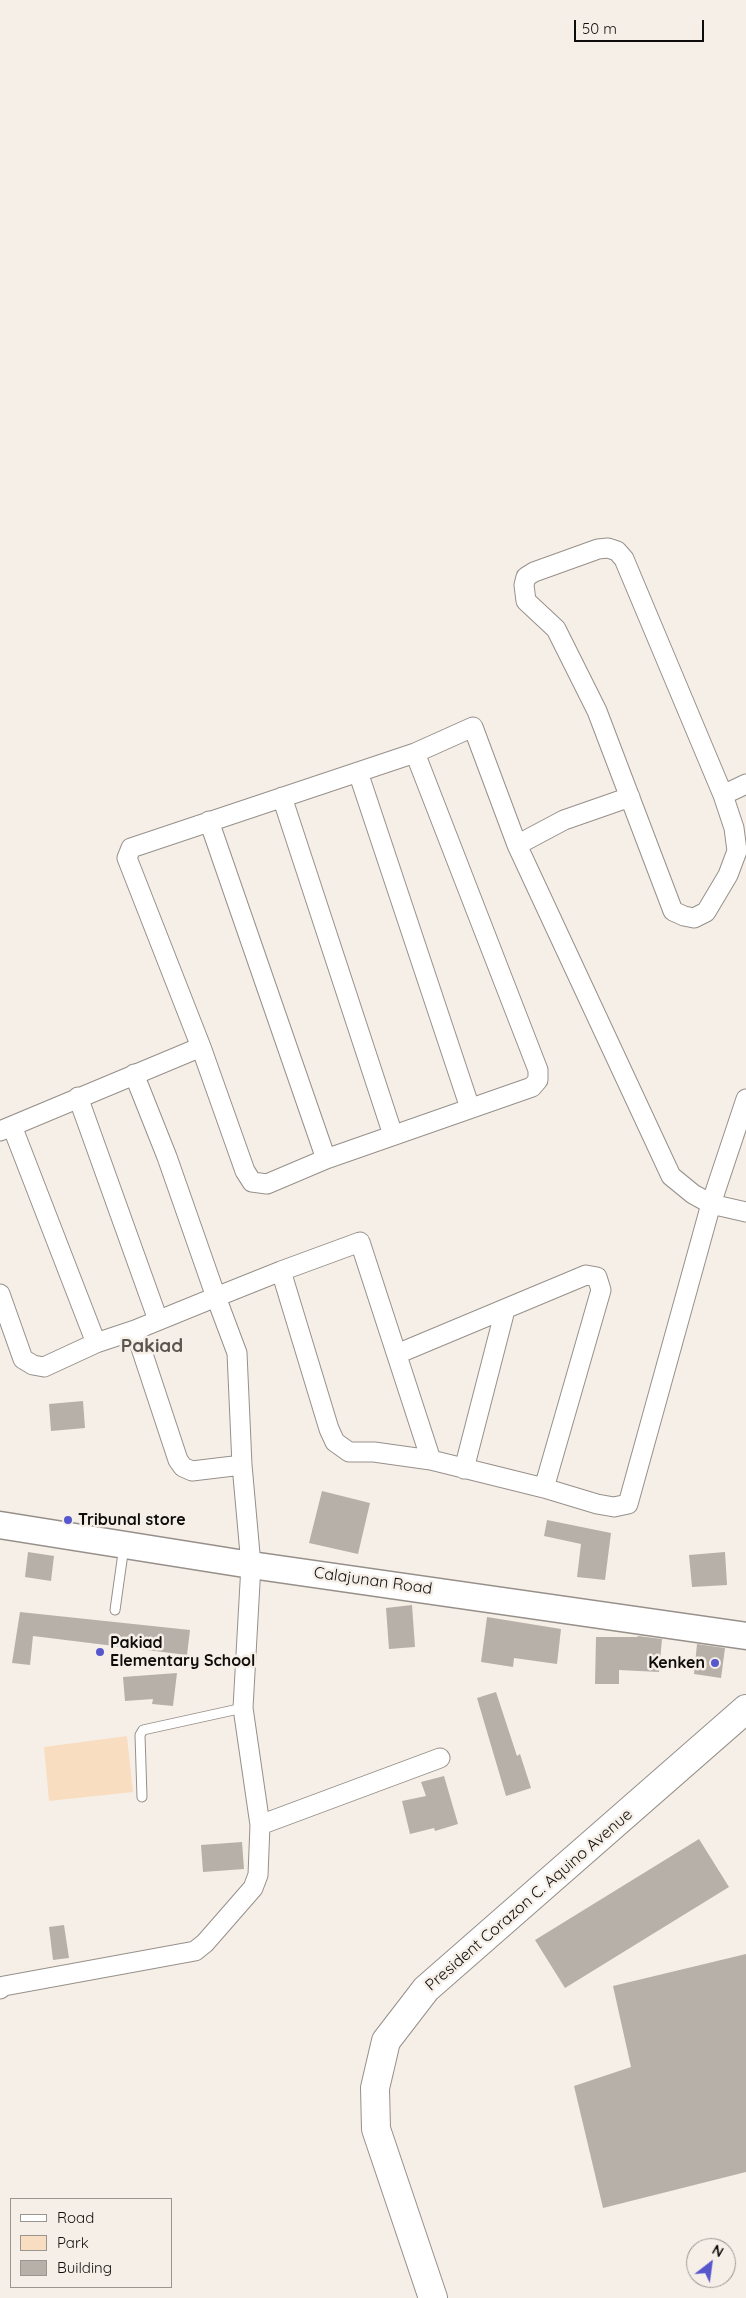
<!DOCTYPE html>
<html>
<head>
<meta charset="utf-8">
<style>
	body { margin:0 }
	#map { position:relative; width:746px; height:2298px; overflow:hidden; background:#f6efe8; font-family:Quicksand,sans-serif }
	canvas { display:block }
	.legend { position:absolute; left:10px; top:2198px; width:162px; height:90px; box-sizing:border-box; background:#f6efe8; border:1px solid #9a9590; margin:0; padding:6px 9px; list-style:none; font-size:15px; color:#0f0d0b }
	.legend li { display:flex; align-items:center; gap:10px; height:25px }
	.legend b { width:25px; border:1px solid #9a9590 }
	.north { position:absolute; left:686px; top:2238px; width:50px; height:50px; box-sizing:border-box; background:#f6efe8; border:1px solid #9a9590; border-radius:50%; rotate:30deg; font-size:14px; font-weight:700; line-height:20px; text-align:center; color:#0f0d0b }
	.north::after { content:''; display:block; margin:auto; width:18px; height:22px; background:#5656cd; clip-path:polygon(50% 0,100% 100%,50% 72%,0 100%) }
	.scale { position:absolute; left:574px; top:20px; width:130px; height:22px; box-sizing:border-box; border:2px solid #0f0d0b; border-top:0; padding-left:6px; font-size:15px; line-height:18px; white-space:nowrap; color:#0f0d0b; -webkit-text-stroke:4px #f6efe8; paint-order:stroke }
</style>
</head>
<body>
<div id="map">
<canvas width="746" height="2298"></canvas>
<ul class="legend">
<li><b style="height:6px;background:#fff"></b>Road</li>
<li><b style="height:14px;background:#f9ddc0"></b>Park</li>
<li><b style="height:14px;background:#b6b0a9"></b>Building</li>
</ul>
<div class="north">N</div>
<div class="scale">50 m</div>
</div>
<script>
const ctx = document.querySelector('canvas').getContext('2d');
ctx.lineJoin = 'round';
function paint(path, color) { ctx.fillStyle = color; ctx.fill(path, 'evenodd'); }
const shape = rows => new Path2D(rows.map(r => 'M' + r).join(''));
function strokePath(path, color, width, dash) { ctx.strokeStyle = color; ctx.lineWidth = width; ctx.lineCap = dash ? 'butt' : 'round'; ctx.setLineDash(dash || []); ctx.stroke(path); }
function write(font, color, halo, rows, align = 'center') {
  ctx.font = font + ' Quicksand,sans-serif'; ctx.lineWidth = 5; ctx.setLineDash([]); ctx.textBaseline = 'middle'; ctx.strokeStyle = halo; ctx.fillStyle = color; for (const [text, x, y, turn = 0] of rows) {
    ctx.save(); ctx.translate(x, y); ctx.rotate((+turn || 0) * Math.PI / 180); ctx.textAlign = isNaN(turn) ? turn : align; if (halo) ctx.strokeText(text, 0, 0); ctx.fillText(text, 0, 0); ctx.restore();
  }
}
paint(shape([
	[127,1736,133,1792,49,1801,44,1747]
]), '#f9ddc0');
paint(shape([
	[83,1401,85,1428,51,1431,49,1404],
	[322,1491,370,1503,358,1554,309,1543],
	[547,1520,611,1533,605,1580,577,1577,581,1544,544,1536],
	[28,1552,54,1556,51,1581,25,1577],
	[725,1552,727,1585,692,1587,689,1555],
	[412,1605,415,1647,389,1649,386,1608],
	[20,1612,190,1630,187,1655,33,1636,30,1665,12,1663],
	[487,1617,561,1629,557,1664,514,1658,513,1667,481,1662],
	[638,1636,662,1639,659,1672,619,1670,619,1684,595,1684,596,1637,637,1637],
	[697,1644,725,1648,721,1678,694,1674],
	[177,1673,173,1706,152,1704,153,1699,125,1701,123,1677],
	[496,1692,517,1756,520,1754,531,1788,506,1796,477,1698],
	[444,1776,458,1824,435,1831,434,1828,410,1834,402,1801,426,1796,421,1782],
	[699,1839,729,1887,565,1988,535,1940],
	[242,1842,244,1869,203,1872,201,1845],
	[64,1925,69,1958,53,1960,49,1927],
	[746,1954,746,2172,603,2208,574,2086,631,2067,613,1986]
]), '#b6b0a9');
const lane = shape([
	[115,1610,124,1546],
	[142,1797,140,1735,143,1730,243,1708]
]);
const street = shape([
	[608,548,617,551,624,559,723,795,734,828,737,851,728,875,706,912,694,918,684,916,673,911,597,711,556,629,526,601,524,585,526,577,534,572,598,549,608,548],
	[415,753,538,1070,538,1080,532,1087,326,1159,267,1184,252,1182,245,1171,201,1047,127,858,131,848,415,753,473,727,517,845,671,1176,693,1194,711,1204,746,1212],
	[358,772,470,1108],
	[723,795,746,784],
	[282,797,393,1135],
	[209,821,326,1159],
	[517,845,564,820,630,797],
	[134,1074,167,1157,216,1297,281,1271],
	[78,1097,158,1320],
	[12,1126,96,1343],
	[0,1131,201,1047],
	[0,1294,23,1359,33,1365,44,1367,96,1343,135,1330,178,1460,183,1467,192,1471,242,1465,251,1565,243,1708,260,1825,258,1875,253,1888,205,1943,195,1951,4,1986,0,1989],
	[135,1330,216,1297,237,1353,242,1465],
	[397,1354,586,1275,597,1277,601,1290,544,1488],
	[431,1460,360,1242,281,1271,329,1429,335,1442,349,1452,374,1452,431,1460,544,1488,597,1504,614,1507,628,1504,711,1204,746,1099],
	[464,1469,505,1310],
	[260,1825,440,1758]
]);
const secondary = shape([
	[0,1525,251,1565,746,1636]
]);
const primary = shape([
	[433,2298,376,2129,375,2088,386,2041,426,1989,746,1709]
]);
strokePath(lane, '#97908a', 11);
strokePath(street, '#97908a', 21);
strokePath(secondary, '#97908a', 29);
strokePath(primary, '#97908a', 30);
strokePath(lane, '#fff', 9);
strokePath(street, '#fff', 19);
strokePath(secondary, '#fff', 26);
strokePath(primary, '#fff', 28);
for (const [x, y, r, color] of [
	[68,1520,5,"#5656cd"],
	[100,1652,5,"#5656cd"],
	[715,1663,5,"#5656cd"]
]) { const dot = new Path2D(); dot.arc(x, y, r, 0, 2 * Math.PI); ctx.fillStyle = color; ctx.fill(dot); strokePath(dot, '#f6efe8', 2); }
write('bold 16px', '#0f0d0b', '#f6efe8', [
	["Tribunal store",78,1520],
	["Pakiad",110,1643],
	["Elementary School",110,1661],
	["Kenken",705,1663,"right"]
], 'left');
write('16px', '#0f0d0b', '#f6efe8', [
	["Calajunan Road",373,1581,8],
	["President Corazon C. Aquino Avenue",529,1900,-41]
]);
write('bold 19px', '#5b554f', '#f6efe8', [
	["Pakiad",152,1346]
]);
</script>
</body>
</html>
